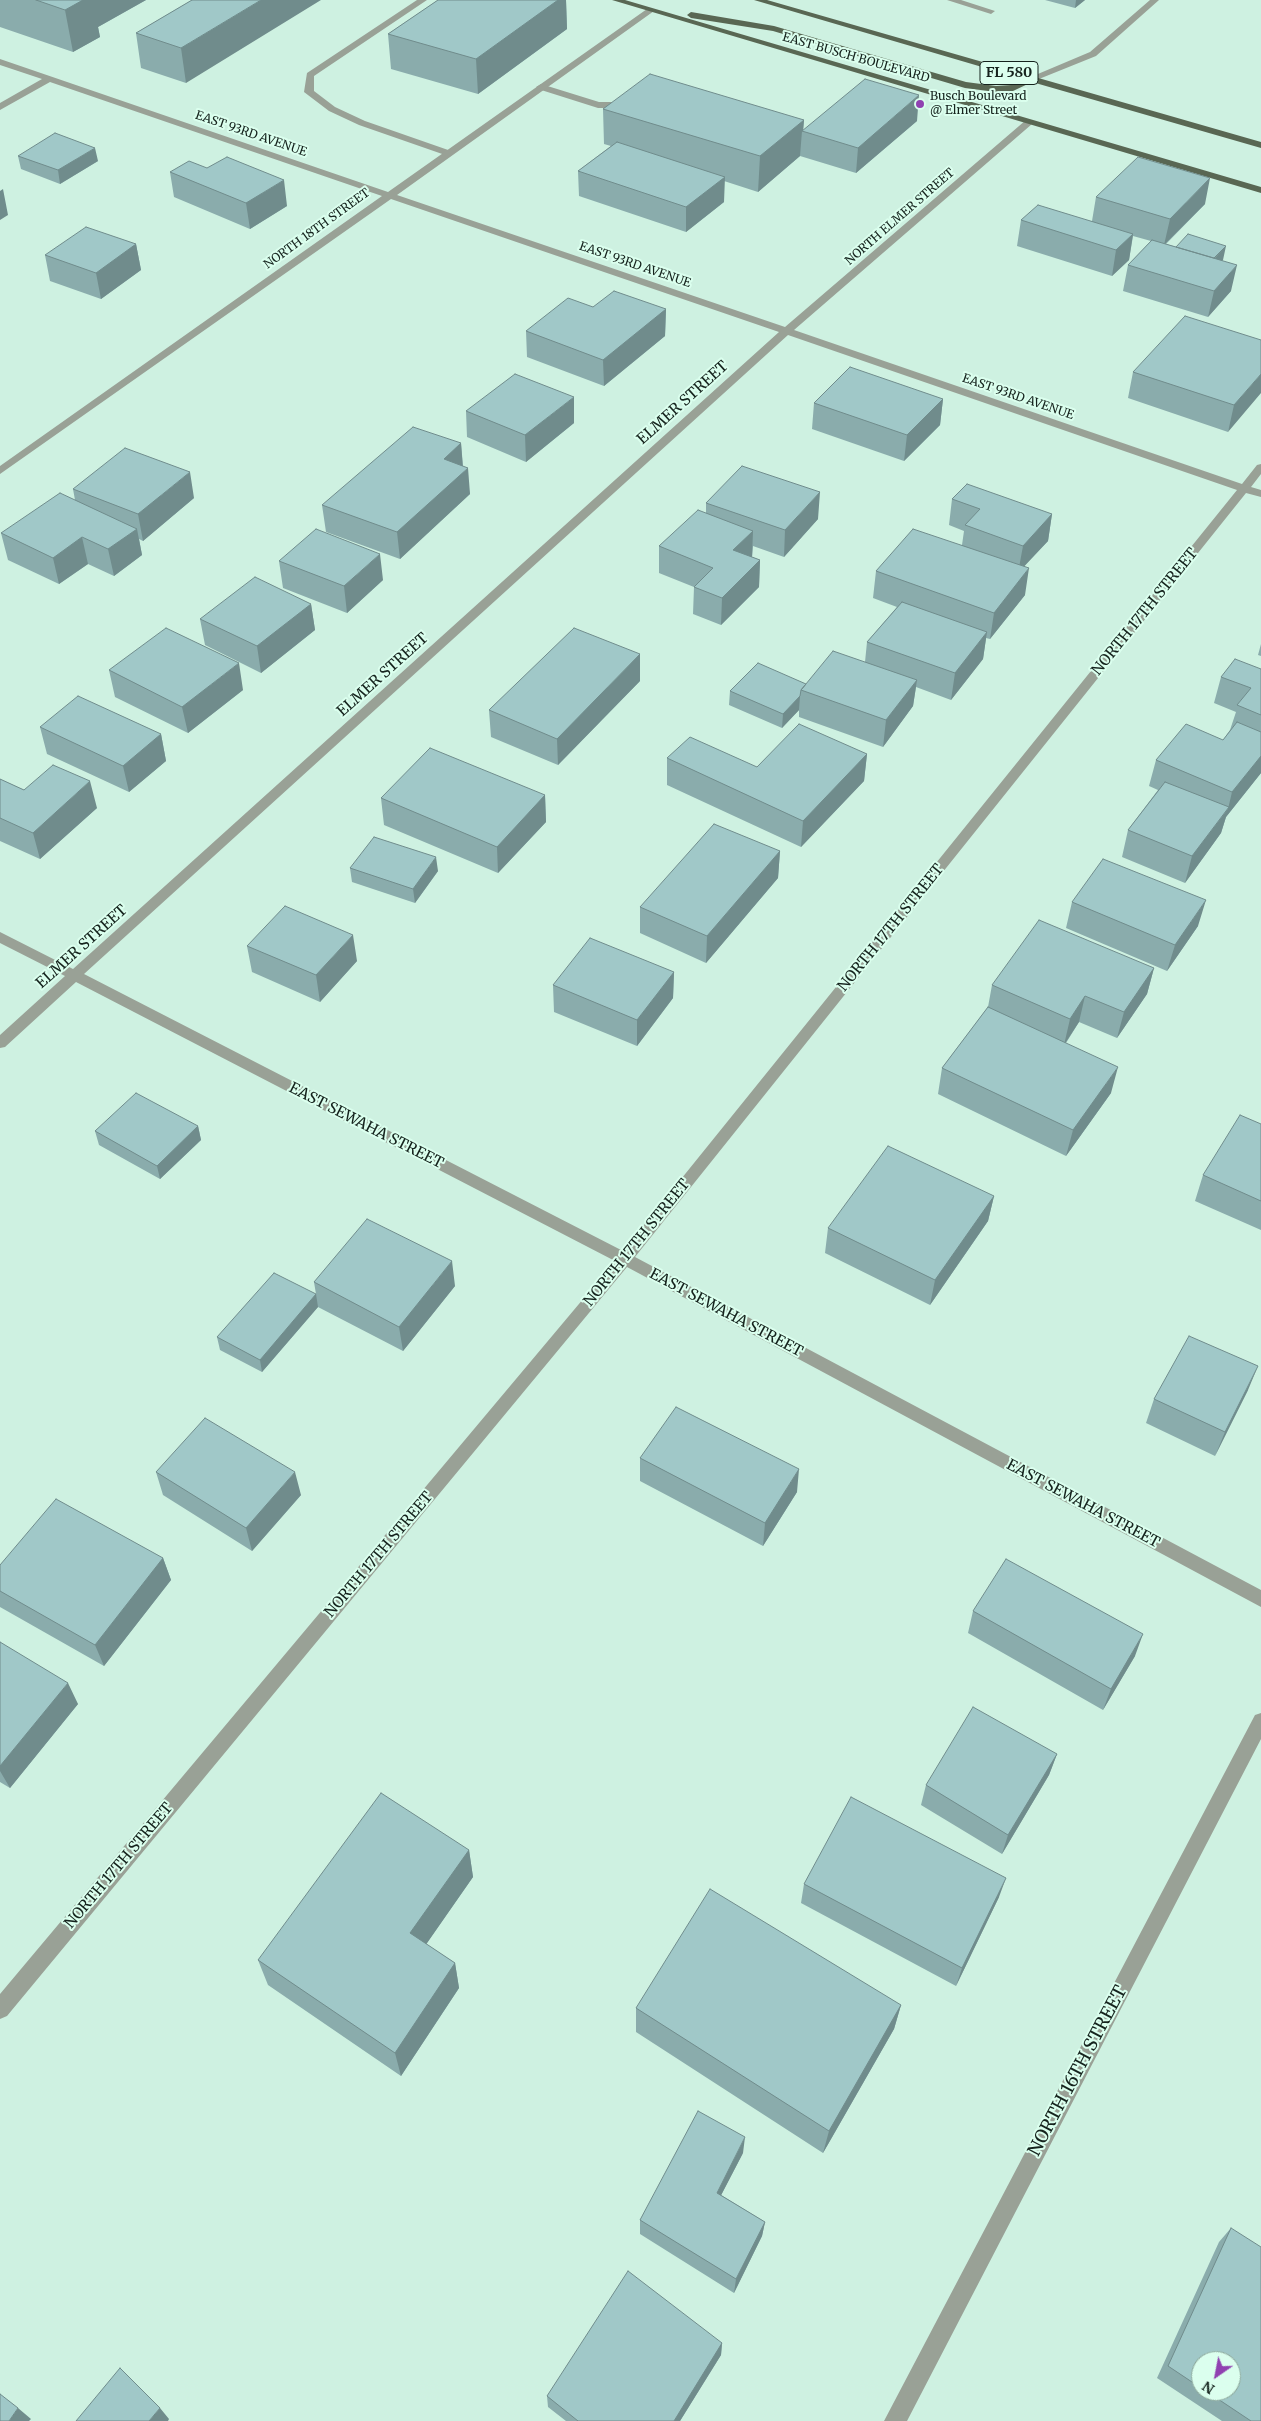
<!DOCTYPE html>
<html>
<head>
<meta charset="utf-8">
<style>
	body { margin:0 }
	#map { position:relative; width:1261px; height:2421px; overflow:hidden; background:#cef1e1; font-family:Merriweather,serif }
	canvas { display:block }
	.north { position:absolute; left:1191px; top:2351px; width:50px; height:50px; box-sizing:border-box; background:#dbffee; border:1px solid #8ca79a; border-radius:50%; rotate:213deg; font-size:14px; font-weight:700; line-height:20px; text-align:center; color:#15231d }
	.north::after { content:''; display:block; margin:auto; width:18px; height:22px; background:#9041b1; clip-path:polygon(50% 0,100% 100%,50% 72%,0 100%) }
</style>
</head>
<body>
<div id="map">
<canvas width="1261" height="2421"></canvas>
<div class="north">N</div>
</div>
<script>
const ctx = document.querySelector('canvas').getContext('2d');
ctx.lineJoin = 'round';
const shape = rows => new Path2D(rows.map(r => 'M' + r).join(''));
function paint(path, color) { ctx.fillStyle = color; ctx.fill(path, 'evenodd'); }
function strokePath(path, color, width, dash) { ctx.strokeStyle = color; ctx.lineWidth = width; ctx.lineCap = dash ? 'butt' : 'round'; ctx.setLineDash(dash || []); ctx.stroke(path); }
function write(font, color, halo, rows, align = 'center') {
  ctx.font = font + ' Merriweather,serif'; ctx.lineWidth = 4; ctx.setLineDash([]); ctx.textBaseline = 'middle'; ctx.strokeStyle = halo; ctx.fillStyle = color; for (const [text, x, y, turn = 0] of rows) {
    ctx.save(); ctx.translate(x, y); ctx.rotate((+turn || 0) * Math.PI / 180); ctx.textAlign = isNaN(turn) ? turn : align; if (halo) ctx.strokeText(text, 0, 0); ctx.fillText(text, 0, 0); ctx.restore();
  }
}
paint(shape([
	[417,0,427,0,314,76,314,91,335,107,365,121,451,151,453,153,448,156,359,125,329,111,304,92,307,73,417,0],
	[947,0,961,0,995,11,991,14,947,0],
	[1150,0,1159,0,1096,56,1034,81,1026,79,1090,52,1150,0],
	[541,84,599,102,618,102,625,99,630,102,620,108,598,108,538,89,536,87,541,84]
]), '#99a196');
paint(shape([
	[647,9,654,11,397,195,785,327,1026,120,1032,120,1032,124,794,330,1242,484,1257,465,1261,464,1261,474,1251,487,1261,490,1261,497,1246,493,635,1257,1261,1590,1261,1607,627,1267,7,2016,0,2019,0,1994,615,1261,76,982,5,1047,0,1048,0,1035,65,976,0,943,0,932,73,969,779,332,391,199,0,474,0,466,382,196,50,82,0,110,0,103,42,79,0,65,0,59,388,192,647,9],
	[788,335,1237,490,623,1251,84,974,788,335],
	[1261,1713,1261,1739,907,2421,884,2421,1255,1715,1261,1713]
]), '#99a196');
paint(shape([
	[612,0,625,0,1261,187,1261,193,612,0],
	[754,0,767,0,1261,142,1261,148,1032,82,1013,91,996,92,965,88,773,31,691,18,687,15,691,12,774,26,966,82,996,86,1011,85,1023,79,754,0]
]), '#596753');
paint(shape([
	[0,0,146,0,98,27,100,37,73,52,0,27],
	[192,0,186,83,141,68,136,33],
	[438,0,566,0,567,29,478,94,391,69,388,34],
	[1045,0,1085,0,1075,8],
	[603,109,804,120,803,130,917,121,856,173,800,156,758,192,724,181,724,202,686,232,579,196,578,171,611,146,604,144],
	[18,156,98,161,60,184,21,169],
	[207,168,287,206,250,229,174,197,170,172],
	[1096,197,1205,204,1166,244,1223,260,1222,261,1231,291,1208,317,1123,291,1128,265,1151,241,1133,236,1129,260,1112,276,1017,246,1021,220,1092,221],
	[136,244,141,270,101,299,50,281,45,255],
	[593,307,666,309,665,336,604,386,527,357,526,331],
	[1261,340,1228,432,1128,398,1133,372],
	[943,399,940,425,904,461,812,429,814,403],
	[466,411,574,423,526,462,467,437],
	[461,443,463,466,470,494,400,559,326,532,322,505],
	[73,489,194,498,143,541,139,539,142,555,114,576,88,564,59,584,8,560,1,533,75,500],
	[952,499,1052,514,1048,541,1024,566,1025,595,990,639,986,638,983,659,951,700,916,687,913,706,883,747,799,717,799,710,782,728,729,705,730,691,806,684,865,662,867,642,897,607,873,598,876,571,962,545,964,531,949,525],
	[706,503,818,519,784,557,753,546,752,557,760,560,759,587,721,625,693,614,694,587,659,573,659,546,706,513],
	[279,561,383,580,347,613,283,588],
	[311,604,315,630,261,673,205,645,200,619],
	[1261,644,1261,656,1258,655],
	[1261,669,1261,773,1226,817,1221,833,1185,883,1122,857,1128,830,1158,790,1149,786,1156,760,1223,740,1230,730,1236,712,1214,703,1221,677],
	[109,670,243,690,188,733,115,697],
	[640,681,558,765,491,737,489,710],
	[40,727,161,734,166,761,129,792,47,754],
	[867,754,864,781,801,847,667,785,667,758,757,767],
	[0,779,24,790,97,808,40,859,0,841],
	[545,795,546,822,498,873,384,825,381,798],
	[780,851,778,878,706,963,640,933,640,907],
	[350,868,438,871,415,903,352,882],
	[1072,902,1198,926,1167,971,1066,928],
	[247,946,357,961,320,1002,252,972],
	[1154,968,1147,994,1117,1038,1079,1022,1066,1043,1111,1093,1066,1156,938,1094,942,1068,988,1007,992,985],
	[674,972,673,998,637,1046,554,1012,553,985],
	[1261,1124,1261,1230,1195,1201,1203,1175],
	[198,1126,201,1140,160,1179,99,1145,95,1131],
	[994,1196,988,1221,930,1305,825,1253,828,1228],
	[314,1282,455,1286,403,1351,318,1307,262,1372,220,1350,217,1337,316,1294],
	[1248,1390,1215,1456,1146,1423,1154,1399],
	[640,1458,797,1492,763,1546,640,1481],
	[156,1472,301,1495,252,1551,163,1495],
	[163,1558,171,1580,104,1666,0,1607,0,1565],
	[973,1611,1135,1656,1103,1710,968,1633],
	[0,1642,78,1704,10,1788,0,1782],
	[1057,1754,1049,1775,1002,1854,921,1805,926,1785],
	[469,1850,473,1877,426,1944,455,1963,459,1988,401,2076,268,1985,258,1960],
	[804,1884,999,1897,956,1986,801,1903],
	[901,2005,894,2029,823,2153,636,2032,636,2008],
	[743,2153,721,2195,765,2222,762,2236,734,2293,640,2234,640,2220],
	[1231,2228,1261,2421,1222,2421,1157,2378,1219,2242],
	[1201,2361,1231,2391,1201,2391],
	[722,2343,721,2355,680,2421,566,2421,548,2407,547,2396]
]), '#8aacac');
paint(shape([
	[82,0,146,0,98,27,100,37,73,52,65,10],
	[261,0,321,0,186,83,181,48],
	[558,0,566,0,567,29,478,94,476,59],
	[1076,0,1085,0,1075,8],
	[919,95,917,121,856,173,858,148],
	[804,120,803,132,802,131,800,156,758,192,760,156],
	[95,148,98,161,60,184,58,170],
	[725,177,724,202,686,232,686,207],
	[1210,178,1205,204,1164,245,1170,219],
	[284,180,287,206,250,229,246,203],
	[3,189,8,215,0,220,0,191],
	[1133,234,1129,260,1112,276,1116,250],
	[136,244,141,270,101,299,96,273],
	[1226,246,1223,260,1204,280,1207,266],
	[1237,265,1231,291,1208,317,1214,291],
	[666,309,665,336,604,386,603,360],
	[1261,374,1261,393,1228,432,1234,405],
	[574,397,574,423,526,462,525,435],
	[943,399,940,425,904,461,907,435],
	[461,443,463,470,444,459],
	[468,468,470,494,400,559,397,532],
	[190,472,194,498,143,541,138,514],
	[820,492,818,519,784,557,785,530],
	[1052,514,1048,541,1018,573,1023,546],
	[137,529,142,555,114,576,108,549],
	[753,531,752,558,733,550],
	[82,537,88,564,59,584,53,558],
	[380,554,383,580,347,613,344,586],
	[760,560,759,587,721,625,722,598],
	[1029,568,1025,595,990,639,994,613],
	[311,604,315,630,261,673,257,646],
	[987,632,983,659,951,700,955,673],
	[640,654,640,681,558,765,557,739],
	[239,663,243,690,188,733,182,707],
	[917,680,913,706,883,747,886,720],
	[800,696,799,710,782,728,783,714],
	[161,734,166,761,129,792,123,766],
	[867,754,864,781,801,847,803,821],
	[1261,756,1261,773,1226,817,1221,833,1185,883,1192,856,1228,809,1232,792],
	[90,781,97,808,40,859,33,833],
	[545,795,546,822,498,873,497,847],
	[780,851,778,878,706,963,707,936],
	[436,857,438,871,415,903,413,889],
	[1206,900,1198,926,1167,971,1175,945],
	[353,935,357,961,320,1002,316,975],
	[1154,968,1147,994,1117,1038,1124,1012],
	[674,972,673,998,637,1046,637,1020],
	[1085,996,1079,1022,1064,1045,1070,1019],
	[1118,1067,1111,1093,1066,1156,1073,1130],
	[198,1126,201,1140,160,1179,157,1166],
	[994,1196,988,1221,930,1305,935,1280],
	[452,1261,455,1286,403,1351,399,1327],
	[316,1294,318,1307,262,1372,260,1360],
	[1258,1366,1248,1390,1215,1456,1225,1432],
	[799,1469,797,1492,763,1546,765,1523],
	[295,1472,301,1495,252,1551,246,1528],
	[163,1558,171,1580,104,1666,95,1645],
	[1143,1634,1135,1656,1103,1710,1111,1689],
	[68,1683,78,1704,10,1788,0,1771,0,1766],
	[1057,1754,1049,1775,1002,1854,1008,1835],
	[469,1850,473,1877,416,1959,410,1933],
	[1006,1878,999,1897,956,1986,962,1968],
	[455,1963,459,1988,401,2076,395,2053],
	[901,2005,894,2029,823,2153,829,2131],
	[745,2137,743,2153,715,2207,717,2193],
	[765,2222,762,2236,734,2293,736,2279],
	[722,2343,721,2355,680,2421,674,2421],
	[18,2408,31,2419,29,2421,9,2421],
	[160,2408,169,2419,168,2421,149,2421]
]), '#708c8c');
const building = shape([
	[36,0,83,0,65,10,36,0],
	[192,0,261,0,181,48,136,33,192,0],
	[438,0,558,0,476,59,388,34,438,0],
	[650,74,804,120,760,156,603,109,650,74],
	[865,79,919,95,858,148,802,131,865,79],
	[55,133,95,148,58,170,18,156,55,133],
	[617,142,725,177,686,207,578,171,617,142],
	[227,157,284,180,246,203,170,172,189,161,207,168,227,157],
	[1138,157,1210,178,1170,219,1096,197,1138,157],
	[1038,205,1133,234,1116,250,1021,220,1038,205],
	[86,227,136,244,96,273,45,255,86,227],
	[1188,234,1226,246,1214,258,1176,247,1188,234],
	[1152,240,1237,265,1214,291,1128,265,1152,240],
	[614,291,666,309,603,360,526,331,568,298,593,307,614,291],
	[1185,316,1261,340,1261,374,1234,405,1133,372,1185,316],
	[850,367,943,399,907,435,814,403,850,367],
	[515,374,574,397,525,435,466,411,515,374],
	[413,427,461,443,444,459,468,468,397,532,322,505,413,427],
	[125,448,190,472,138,514,73,489,125,448],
	[742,466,820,492,785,530,706,503,742,466],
	[967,484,1052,514,1023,546,965,525,980,509,952,499,967,484],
	[60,493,137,529,108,549,82,537,53,558,1,533,60,493],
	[698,510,753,531,733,550,760,560,722,598,694,587,713,568,659,546,698,510],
	[316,529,380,554,344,586,279,561,316,529],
	[913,529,1029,568,994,613,876,571,913,529],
	[255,577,311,604,257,646,200,619,255,577],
	[902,602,987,632,955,673,867,642,902,602],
	[166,628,239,663,182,707,109,670,166,628],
	[574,628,640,654,557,739,489,710,574,628],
	[833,651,917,680,886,720,801,690,833,651],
	[1235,659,1261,669,1261,715,1237,705,1251,688,1221,677,1235,659],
	[758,663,806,684,801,690,800,696,783,714,730,691,758,663],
	[78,696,161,734,123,766,40,727,78,696],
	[1237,722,1261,732,1261,756,1232,792,1156,760,1186,724,1223,740,1237,722],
	[799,724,867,754,803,821,667,758,690,737,757,767,799,724],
	[430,748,545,795,497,847,381,798,430,748],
	[53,765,90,781,33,833,0,818,0,779,24,790,53,765],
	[1165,782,1229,807,1192,856,1128,830,1165,782],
	[714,824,780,851,707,936,640,907,714,824],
	[374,837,436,857,413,889,350,868,374,837],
	[1103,859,1206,900,1175,945,1072,902,1103,859],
	[285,906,353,935,316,975,247,946,285,906],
	[1039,920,1154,968,1124,1012,1085,996,1070,1019,992,985,1039,920],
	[590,938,674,972,637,1020,553,985,590,938],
	[988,1007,1118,1067,1073,1130,942,1068,988,1007],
	[136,1093,198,1126,157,1166,95,1131,136,1093],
	[1240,1115,1261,1124,1261,1201,1203,1175,1240,1115],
	[888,1146,994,1196,935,1280,828,1228,888,1146],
	[367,1219,452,1261,399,1327,314,1282,367,1219],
	[274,1273,316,1294,260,1360,217,1337,274,1273],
	[1189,1336,1258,1366,1225,1432,1154,1399,1189,1336],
	[676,1407,799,1469,765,1523,640,1458,676,1407],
	[205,1418,295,1472,246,1528,156,1472,205,1418],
	[56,1499,163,1558,95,1645,0,1591,0,1565,56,1499],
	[1006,1559,1143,1634,1111,1689,973,1611,1006,1559],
	[0,1642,68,1683,0,1766,0,1642],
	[973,1707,1057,1754,1008,1835,926,1785,973,1707],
	[381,1793,469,1850,410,1933,455,1963,395,2053,258,1960,381,1793],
	[851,1797,1006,1878,962,1968,804,1884,851,1797],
	[710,1889,901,2005,829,2131,636,2008,710,1889],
	[698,2111,745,2137,717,2193,765,2222,736,2279,640,2220,698,2111],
	[1231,2228,1261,2247,1261,2421,1251,2421,1206,2391,1231,2391,1231,2361,1201,2361,1201,2388,1168,2366,1231,2228],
	[628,2271,722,2343,674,2421,578,2421,547,2396,628,2271],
	[120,2368,160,2408,149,2421,76,2421,120,2368],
	[0,2394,18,2408,9,2421,0,2421,0,2394]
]);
paint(building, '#a0c8c8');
strokePath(building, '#708c8c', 1);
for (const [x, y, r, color] of [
	[920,104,5,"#9041b1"]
]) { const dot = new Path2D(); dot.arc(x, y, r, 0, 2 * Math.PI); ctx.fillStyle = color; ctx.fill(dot); strokePath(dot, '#dbffee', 2); }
write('12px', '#15231d', '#dbffee', [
	["EAST BUSCH BOULEVARD",856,58,16],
	["EAST 93RD AVENUE",251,134,19],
	["NORTH ELMER STREET",900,217,-41],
	["NORTH 18TH STREET",317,229,-36],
	["EAST 93RD AVENUE",635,265,19],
	["EAST 93RD AVENUE",1018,397,19]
]);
write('12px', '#15231d', '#dbffee', [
	["Busch Boulevard",930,97],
	["@ Elmer Street",930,111]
], 'left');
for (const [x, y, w] of [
	[1009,73,58]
]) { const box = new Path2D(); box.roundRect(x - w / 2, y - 11.5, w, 23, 4); ctx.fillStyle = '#dbffee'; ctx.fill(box); strokePath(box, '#15231d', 1); }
write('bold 14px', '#15231d', null, [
	["FL 580",1009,73]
]);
write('15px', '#15231d', '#dbffee', [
	["ELMER STREET",683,403,-42],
	["NORTH 17TH STREET",1145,612,-51],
	["ELMER STREET",383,675,-42],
	["NORTH 17TH STREET",891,928,-51],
	["ELMER STREET",82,947,-42],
	["EAST SEWAHA STREET",366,1126,27],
	["NORTH 17TH STREET",637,1243,-51],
	["EAST SEWAHA STREET",726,1313,28],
	["EAST SEWAHA STREET",1083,1504,28],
	["NORTH 17TH STREET",379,1555,-50],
	["NORTH 17TH STREET",119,1866,-50]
]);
write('18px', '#15231d', '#dbffee', [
	["NORTH 16TH STREET",1078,2071,-62]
]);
</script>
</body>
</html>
